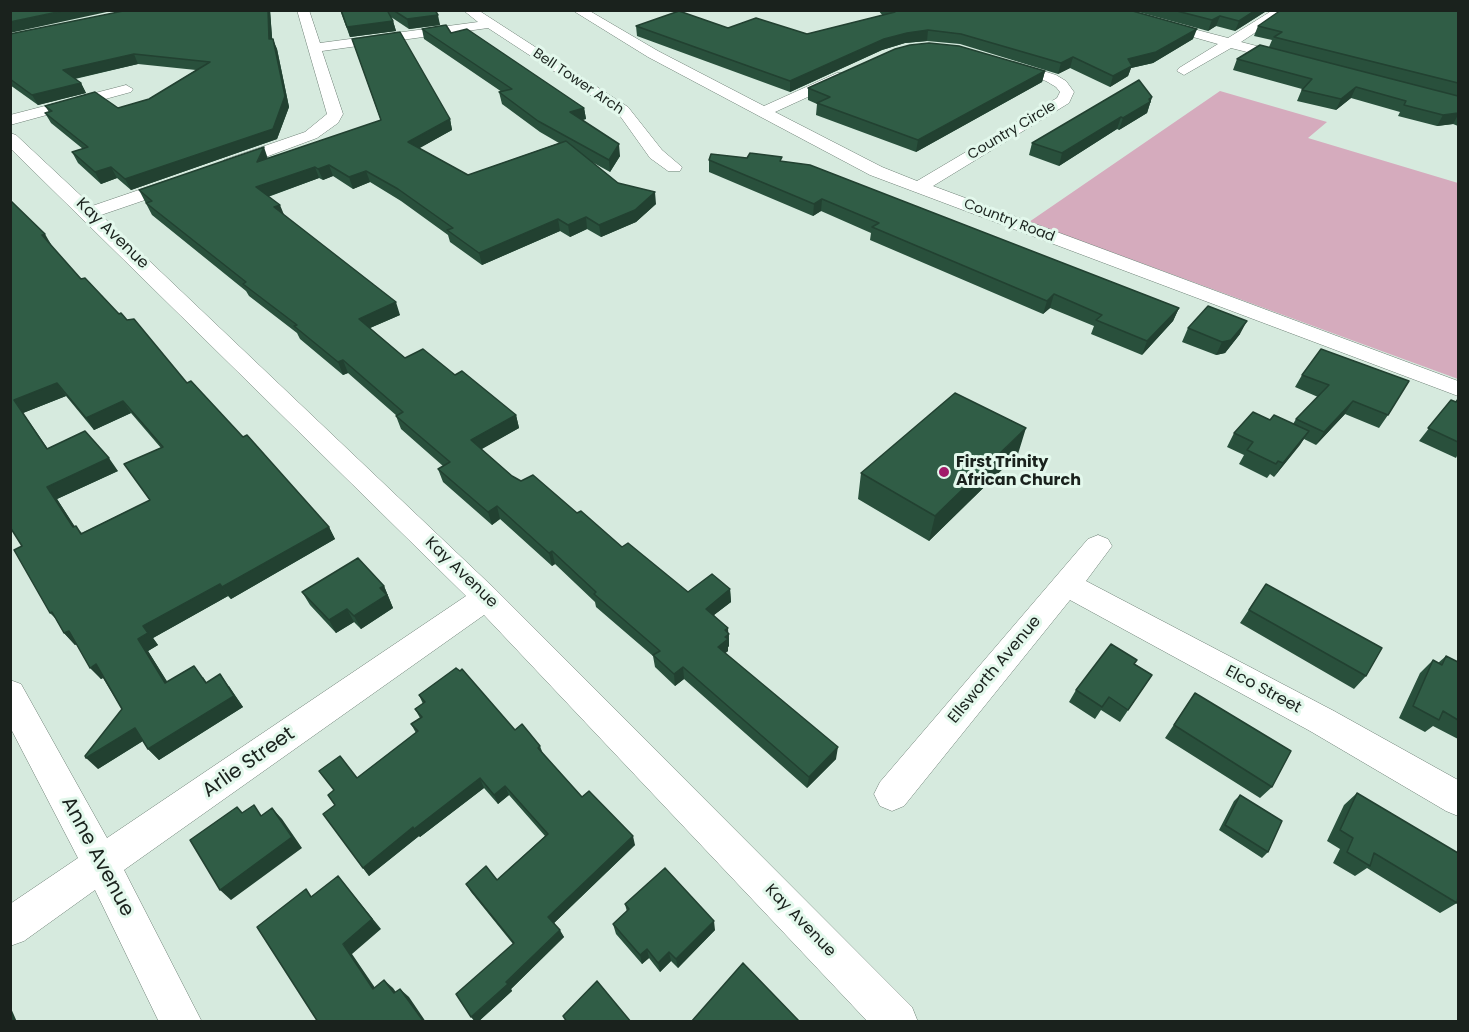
<!DOCTYPE html>
<html>
<head>
<meta charset="utf-8">
<style>
	body { margin:0 }
	#map { position:relative; width:1469px; height:1032px; overflow:hidden; background:#d6eade; font-family:Poppins,sans-serif }
	canvas { display:block }
	.frame { position:absolute; inset:0; border:12px solid #1a221d; pointer-events:none }
</style>
</head>
<body>
<div id="map">
<canvas width="1469" height="1032"></canvas>
<div class="frame"></div>
</div>
<script>
const ctx = document.querySelector('canvas').getContext('2d');
ctx.lineJoin = 'round';
function paint(path, color) { ctx.fillStyle = color; ctx.fill(path, 'evenodd'); }
const shape = rows => new Path2D(rows.map(r => 'M' + r).join(''));
function strokePath(path, color, width, dash) { ctx.strokeStyle = color; ctx.lineWidth = width; ctx.lineCap = dash ? 'butt' : 'round'; ctx.setLineDash(dash || []); ctx.stroke(path); }
function write(font, color, halo, rows, align = 'center') {
  ctx.font = font + ' Poppins,sans-serif'; ctx.lineWidth = 6; ctx.setLineDash([]); ctx.textBaseline = 'middle'; ctx.strokeStyle = halo; ctx.fillStyle = color; for (const [text, x, y, turn = 0] of rows) {
    ctx.save(); ctx.translate(x, y); ctx.rotate((+turn || 0) * Math.PI / 180); ctx.textAlign = isNaN(turn) ? turn : align; if (halo) ctx.strokeText(text, 0, 0); ctx.fillText(text, 0, 0); ctx.restore();
  }
}
paint(shape([
	[1220,91,1327,122,1308,138,1458,183,1458,379,1029,222]
]), '#d5abbd');
const minor = shape([
	[297,10,309,10,320,43,478,22,463,10,478,10,628,107,662,150,682,167,680,171,668,171,650,158,618,113,488,28,322,51,343,114,338,123,317,138,236,168,224,168,222,164,224,160,305,132,327,114,297,10],
	[572,10,588,10,658,51,764,106,837,73,847,73,849,76,847,79,775,112,882,167,917,181,1057,98,1060,92,1056,87,1046,81,1005,68,1003,65,1005,62,1015,62,1056,75,1066,81,1074,92,1069,103,933,186,1458,381,1458,396,870,175,648,57,572,10],
	[1097,10,1120,10,1228,38,1273,10,1289,10,1241,42,1292,55,1294,58,1287,62,1231,48,1184,75,1177,71,1179,68,1218,44,1097,10],
	[126,85,133,89,131,92,10,125,10,115,126,85],
	[10,133,16,135,92,206,171,179,183,179,186,183,183,187,101,215,496,590,912,1007,918,1022,868,1022,484,615,124,870,202,1022,159,1022,95,890,24,941,10,946,10,904,78,858,10,727,10,680,21,684,107,838,466,596,10,148,10,133],
	[1098,535,1108,539,1112,546,1086,581,1334,711,1458,780,1458,816,1446,811,1310,731,1070,600,904,806,892,811,880,806,874,794,880,782,1088,539,1098,535]
]);
strokePath(minor, '#6e8076', 1);
paint(minor, '#fff');
paint(shape([
	[270,10,272,39,277,49,289,107,277,139,131,190,117,178,101,184,78,163,72,152,83,149,51,123,45,113,49,112,45,106,118,108,149,99,196,70,138,64,75,79,81,83,86,93,38,105,10,85,10,34],
	[340,10,435,10,440,25,409,29,391,17,393,21,396,31,350,37],
	[878,10,1129,10,1193,39,1153,63,1131,68,1128,76,1110,87,1070,68,1058,74,960,44,927,41,905,43,882,50,790,92,637,36,636,26,728,28,807,34,883,16],
	[1131,10,1268,10,1235,31,1216,26,1208,31],
	[1458,10,1458,126,1453,124,1437,126,1398,116,1400,112,1351,98,1336,110,1297,101,1302,89,1233,70,1237,59,1269,47,1272,40,1254,36,1258,26],
	[422,29,451,33,584,108,586,119,582,120,620,156,610,172,592,162,618,183,656,204,636,222,601,237,587,229,570,237,560,231,482,265,450,242,448,235,401,201,370,182,353,189,333,176,323,180,319,178,268,197,284,215,400,315,370,328,405,358,455,375,516,415,519,428,481,449,512,476,577,513,622,547,688,592,730,589,731,602,714,615,729,634,729,646,728,647,728,651,725,653,836,759,807,788,684,679,675,686,655,667,653,656,596,607,595,602,555,564,552,566,500,519,492,525,443,482,438,469,443,466,401,429,396,416,397,416,348,373,343,375,300,339,297,333,249,296,246,291,152,215,139,190,268,158,381,121,352,39,450,119,452,130,419,148,468,175,559,143,540,132,502,104,499,92,502,92,424,39],
	[1045,71,1042,82,916,152,816,115,817,104,808,100,808,88],
	[1152,97,1147,113,1119,130,1117,129,1059,166,1029,155,1032,143],
	[709,160,782,161,1179,308,1173,321,1142,355,1091,334,1094,326,1050,308,1043,314,870,240,871,233,821,211,813,216,709,172],
	[10,200,81,279,119,314,329,527,335,539,231,599,228,596,153,638,158,645,148,651,167,682,203,677,207,683,229,686,243,707,159,760,148,749,143,741,98,769,122,709,103,678,101,679,76,644,75,645,64,633,56,619,50,613,22,546],
	[66,396,94,430,131,413,161,448,150,500,82,533,74,526,57,499,118,471,48,449,23,413],
	[1188,328,1240,334,1225,353,1216,355,1182,342],
	[1321,349,1388,415,1379,428,1345,414,1316,445,1304,439,1274,477,1270,474,1267,478,1239,464,1244,455,1227,447,1234,433,1270,420,1293,424,1296,419,1318,397,1295,387,1302,375],
	[1458,399,1458,454,1456,458,1419,441,1451,400,1456,402],
	[1018,454,929,541,858,499,861,473],
	[1266,584,1366,676,1354,689,1240,623],
	[384,586,393,608,361,629,354,622,336,633,310,605,302,592],
	[1446,656,1458,662,1458,739,1433,726,1425,732,1399,718,1420,673,1433,660,1438,663],
	[1135,664,1152,675,1120,722,1101,710,1095,719,1069,702,1076,690],
	[1195,693,1272,787,1260,798,1165,738],
	[419,695,515,730,540,746,543,754,582,797,635,845,554,923,564,937,511,989,512,991,478,1022,475,1022,513,944,471,892,466,884,497,880,545,836,509,795,498,804,484,788,420,837,419,836,369,876,363,868,335,805,357,778,416,733,411,724,420,718,415,709,423,704],
	[1357,793,1457,903,1440,913,1367,868,1355,876,1333,863,1340,849,1327,841,1344,805],
	[1240,795,1268,852,1262,858,1219,830,1234,801],
	[625,904,715,930,678,968,671,961,660,972,649,958,642,964,616,934,613,924,627,912]
]), '#29503c');
paint(shape([
	[67,10,116,10,10,33,10,22],
	[268,10,270,10,273,49,269,39],
	[1256,10,1268,10,1235,31,1239,21],
	[438,15,440,25,409,29,407,19],
	[1220,16,1216,26,1208,31,1212,20],
	[393,21,396,31,350,37,347,27],
	[1197,29,1193,39,1153,63,1131,68,1128,76,1110,87,1113,76,1128,59],
	[928,30,927,41,905,43,882,50,790,92,790,81,884,39,907,33],
	[273,39,277,49,289,107,277,139,131,190,125,179],
	[134,54,138,64,68,80,63,70],
	[1073,57,1070,68,1058,74,1061,63],
	[1045,71,1042,82,916,152,918,140],
	[81,83,86,93,38,105,32,95],
	[1356,87,1351,98,1336,110,1341,99],
	[1152,97,1147,113,1119,130,1123,118],
	[584,108,586,119,571,123,570,112],
	[1458,113,1458,115,1453,124,1437,126,1443,115],
	[1121,117,1117,129,1059,166,1062,153],
	[450,119,452,130,411,153,408,142],
	[619,144,620,156,610,172,609,160],
	[264,147,268,159,257,162],
	[329,165,333,176,323,180,318,169],
	[111,167,117,178,101,184,95,172],
	[315,167,319,178,261,199,256,187],
	[366,171,370,182,353,189,349,177],
	[655,192,656,204,636,222,601,237,599,225],
	[822,199,821,211,813,216,814,204],
	[280,205,285,217,274,207],
	[586,217,587,229,570,237,568,225],
	[558,219,560,231,482,265,479,253],
	[45,234,52,246,49,247,42,235],
	[1054,294,1050,308,1043,314,1047,301],
	[396,302,400,315,363,331,359,319],
	[1179,308,1173,321,1142,355,1147,341],
	[1247,321,1240,334,1225,353,1216,355,1222,342],
	[343,360,348,373,343,375,338,362],
	[57,383,66,396,23,413,56,461,14,400],
	[123,401,131,413,94,430,86,418],
	[1353,401,1345,414,1316,445,1324,432],
	[516,415,519,428,475,453,471,440],
	[1026,428,1018,454,929,541,935,516],
	[1309,431,1300,445,1274,477,1283,463],
	[109,458,118,471,57,499,83,539,73,527,47,487],
	[497,506,500,519,492,525,488,512],
	[329,527,335,539,231,599,222,587],
	[552,551,555,564,552,566,549,553],
	[220,584,228,596,153,638,158,645,148,651,175,694,165,683,138,639,143,626],
	[384,586,393,608,361,629,354,616,380,588],
	[730,589,731,602,706,621,706,609],
	[347,609,354,622,336,633,329,620],
	[728,628,729,646,728,647,728,651,718,659,718,647,725,630],
	[69,631,80,643,75,645,64,633],
	[96,664,107,676,101,679,90,668],
	[683,667,684,679,675,686,674,674],
	[220,674,243,707,159,760,148,749],
	[135,728,146,739,98,769,86,758],
	[838,747,836,759,807,788,809,777],
	[480,778,484,788,420,837,414,829],
	[505,786,509,795,498,804,494,795],
	[272,808,282,819,302,848,231,900,220,890],
	[413,827,419,836,369,876,363,868],
	[633,836,635,845,552,925,548,917],
	[338,876,381,929,352,954,382,998,373,989,343,944],
	[714,921,715,930,678,968,676,959],
	[560,930,564,937,511,989,512,991,478,1022,475,1022,471,1017],
	[647,949,649,958,642,964,640,955],
	[669,952,671,961,660,972,658,963],
	[384,980,393,988,403,1002,394,993],
	[400,989,409,997,426,1022,424,1022],
	[10,1006,17,1022,10,1022]
]), '#224131');
const building = shape([
	[10,10,67,10,10,22,10,10],
	[128,10,268,10,269,39,273,39,285,96,273,129,125,179,111,167,95,172,72,152,88,147,45,113,52,111,45,106,95,92,118,108,149,99,210,62,134,54,63,70,81,83,32,95,10,79,10,34,128,10],
	[341,10,387,10,393,21,347,27,341,10],
	[393,10,435,10,438,15,407,19,393,10],
	[890,10,1129,10,1197,29,1156,52,1128,59,1132,66,1113,76,1073,57,1061,63,961,34,928,30,907,33,884,39,790,81,636,26,679,11,728,28,756,18,807,34,895,12,890,10],
	[1173,10,1256,10,1239,21,1220,16,1212,20,1173,10],
	[1281,10,1458,10,1458,83,1274,37,1282,32,1258,26,1281,10],
	[446,25,451,33,467,29,584,108,570,112,619,144,609,160,538,121,499,92,512,89,422,29,446,25],
	[400,32,450,119,408,142,468,175,566,141,618,183,655,192,635,210,599,225,586,217,568,225,558,219,479,253,447,230,453,228,398,189,366,171,349,177,329,165,318,169,315,167,256,187,280,205,274,207,396,302,359,319,405,358,423,349,455,375,462,371,516,415,471,440,512,476,521,481,533,475,577,513,581,511,622,547,628,543,688,592,712,574,730,589,706,609,728,628,725,630,729,634,725,637,728,639,718,647,838,747,809,777,683,667,674,674,653,655,660,651,594,594,596,592,552,551,549,553,497,506,488,512,438,469,450,462,396,416,403,412,343,360,338,362,294,326,297,325,243,284,246,282,146,203,152,201,139,190,264,147,257,162,381,120,352,39,400,32],
	[929,43,959,46,1045,71,918,140,817,103,830,97,808,88,895,49,910,45,929,43],
	[1260,45,1458,96,1458,113,1443,115,1404,105,1406,101,1356,87,1341,99,1302,90,1312,79,1237,59,1260,45],
	[1139,80,1152,97,1149,99,1150,102,1123,118,1121,117,1062,153,1032,143,1139,80],
	[750,153,782,157,780,161,810,165,1179,308,1147,341,1096,320,1102,315,1054,294,1047,301,872,227,879,223,822,199,814,204,709,160,711,154,747,158,750,153],
	[10,200,45,234,42,235,81,279,85,278,119,314,121,313,127,320,134,319,187,383,191,381,243,437,247,435,329,527,222,587,220,584,143,626,148,633,138,639,165,683,194,666,206,683,220,674,234,696,148,749,135,728,86,758,85,756,122,709,96,664,90,668,69,631,64,633,52,612,50,613,14,550,22,546,10,527,10,200],
	[57,383,86,418,123,401,163,447,124,464,150,500,81,534,76,526,73,527,47,487,109,458,85,431,47,449,14,400,57,383],
	[1208,306,1247,321,1231,340,1222,342,1188,328,1208,306],
	[1321,349,1409,381,1388,415,1353,401,1324,432,1296,419,1329,385,1302,375,1321,349],
	[955,393,1026,428,935,516,861,473,955,393],
	[1458,399,1458,442,1428,428,1451,400,1456,402,1458,399],
	[1253,412,1270,420,1274,415,1309,431,1283,463,1278,461,1276,464,1247,450,1253,442,1234,433,1253,412],
	[358,558,384,586,380,588,387,595,354,616,347,609,329,620,302,592,358,558],
	[1266,584,1382,648,1366,676,1249,610,1266,584],
	[1111,644,1137,660,1134,664,1152,675,1128,710,1109,697,1102,707,1076,690,1111,644],
	[1446,656,1458,662,1458,720,1443,711,1439,720,1413,706,1433,660,1442,665,1446,656],
	[456,668,460,671,462,669,515,730,522,724,540,746,538,748,582,797,589,791,633,836,548,917,560,930,506,982,508,984,471,1017,456,994,514,943,466,884,486,866,497,880,548,834,505,786,494,795,480,778,414,829,413,827,363,868,323,814,335,805,328,795,334,790,319,771,340,756,357,778,418,731,411,724,422,717,415,709,425,702,419,695,456,668],
	[1195,693,1291,751,1272,787,1174,725,1195,693],
	[1357,793,1458,853,1458,897,1457,903,1374,853,1370,866,1347,852,1353,838,1340,830,1357,793],
	[1240,795,1282,821,1268,852,1225,825,1240,795],
	[254,805,261,816,272,808,292,837,220,890,190,840,237,807,242,813,254,805],
	[665,868,714,921,676,959,669,952,658,963,647,949,640,955,613,924,629,909,625,904,665,868],
	[338,876,372,919,343,944,373,989,384,980,394,993,400,989,424,1022,318,1022,257,927,306,889,311,897,338,876],
	[743,963,800,1022,691,1022,743,963],
	[597,981,631,1022,567,1022,563,1016,597,981]
]);
paint(building, '#305d46');
strokePath(building, '#224131', 1.5);
for (const [x, y, r, color] of [
	[944,472,6,"#a11c6a"]
]) { const dot = new Path2D(); dot.arc(x, y, r, 0, 2 * Math.PI); ctx.fillStyle = color; ctx.fill(dot); strokePath(dot, '#e3f8ec', 2); }
write('14px', '#1a221d', '#e3f8ec', [
	["Bell Tower Arch",578,82,34],
	["Country Circle",1012,131,-31],
	["Country Road",1009,221,21]
]);
write('16px', '#1a221d', '#e3f8ec', [
	["Kay Avenue",112,234,44],
	["Kay Avenue",461,573,44],
	["Ellsworth Avenue",995,670,-50],
	["Elco Street",1263,690,28],
	["Kay Avenue",800,921,46]
]);
write('bold 16px', '#1a221d', '#e3f8ec', [
	["First Trinity",956,463],
	["African Church",956,481]
], 'left');
write('20px', '#1a221d', '#e3f8ec', [
	["Arlie Street",249,763,-35],
	["Anne Avenue",97,857,62]
]);
</script>
</body>
</html>
